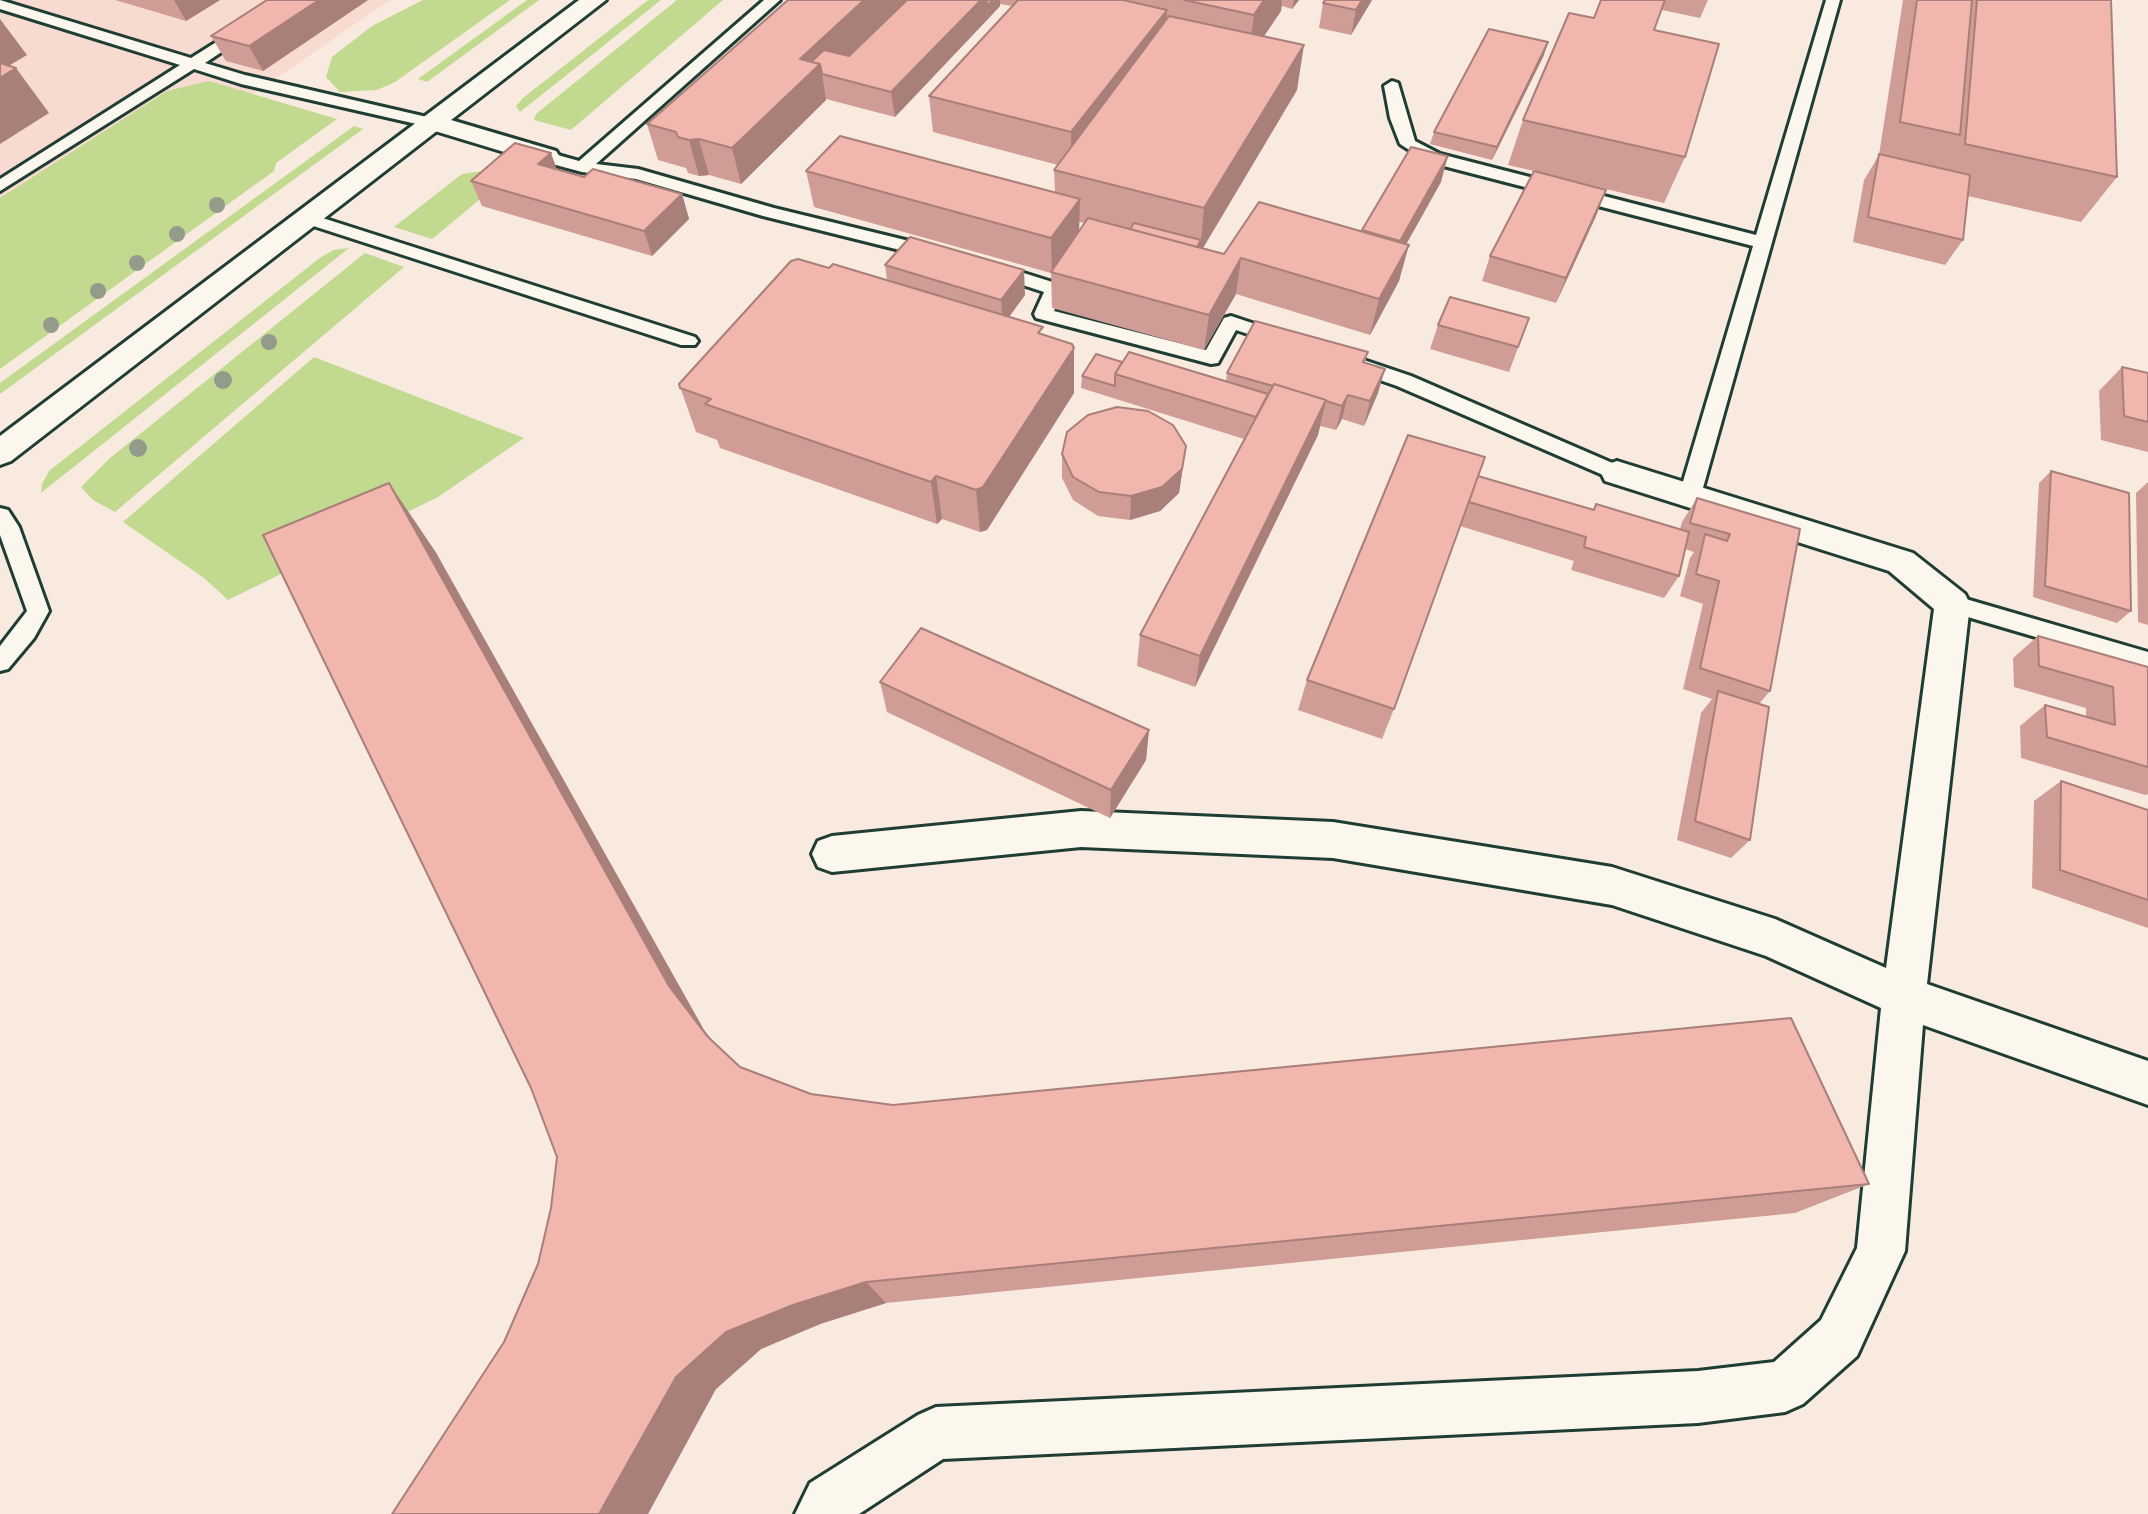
<!DOCTYPE html>
<html>
<head>
<meta charset="utf-8">
<style>
	body { margin:0 }
	canvas { display:block; background:#f9eadf }
</style>
</head>
<body>
<canvas width="2148" height="1514"></canvas>
<script>
const ctx = document.querySelector('canvas').getContext('2d');
ctx.lineJoin = 'round';
function paint(path, color) { ctx.fillStyle = color; ctx.fill(path, 'evenodd'); }
const shape = rows => new Path2D(rows.map(r => 'M' + r).join(''));
function strokePath(path, color, width, dash) { ctx.strokeStyle = color; ctx.lineWidth = width; ctx.lineCap = dash ? 'butt' : 'round'; ctx.setLineDash(dash || []); ctx.stroke(path); }
paint(shape([
	[0,0,390,0,0,268]
]), '#f7dad0');
paint(shape([
	[423,0,510,0,395,82,377,90,340,92,326,77,332,57,372,26],
	[527,0,539,0,427,82,418,79],
	[648,0,661,0,520,112,516,106,523,98],
	[677,0,723,0,571,130,534,120,536,114],
	[209,81,337,119,276,163,274,171,0,369,0,198,167,91],
	[354,126,363,129,0,394,0,383],
	[491,170,490,191,432,239,394,227,462,174],
	[349,248,41,493,42,484,49,471,321,257,334,250],
	[365,253,404,267,115,512,93,500,81,487,110,458],
	[314,357,524,438,438,497,228,600,204,578,123,522]
]), '#c1da90');
const service = shape([
	[0,0,191,58,283,0,300,0,205,63,245,75,440,120,442,123,434,128,241,84,194,69,0,191,0,179,180,65,0,9,0,0],
	[764,0,780,0,596,164,638,169,774,208,942,249,945,253,942,257,936,259,763,216,636,179,582,172,541,161,539,157,547,152,579,161,764,0],
	[1826,0,1840,0,1701,495,1697,500,1690,503,1683,500,1679,495,1753,246,1428,162,1400,144,1390,118,1384,86,1392,81,1398,83,1415,141,1440,154,1756,235,1826,0],
	[307,213,695,337,698,341,695,345,681,345,301,222,298,218,307,213],
	[995,264,1062,285,1064,289,1054,311,1206,350,1224,318,1231,316,1288,335,1291,339,1281,345,1236,330,1218,363,1211,364,1036,318,1034,314,1044,292,989,274,986,270,989,266,995,264],
	[1352,356,1411,376,1624,468,1627,473,1624,478,1610,478,1397,386,1345,368,1342,363,1345,358,1352,356],
	[0,508,8,510,19,527,49,611,34,638,8,669,0,671,0,646,27,611,0,535,0,508],
	[1952,595,2148,652,2148,670,1944,610,1941,604,1944,598,1952,595]
]);
const minor = shape([
	[434,115,556,151,560,157,556,163,547,165,425,128,421,123,425,118,434,115],
	[1617,461,1913,553,1965,594,1970,604,1927,984,2148,1061,2148,1105,1923,1025,1905,1251,1857,1356,1803,1404,1785,1412,1698,1423,943,1459,859,1514,795,1514,810,1483,918,1415,936,1407,1698,1371,1774,1362,1821,1320,1857,1248,1881,1008,1766,956,1612,905,1333,858,1081,847,832,872,818,867,812,854,818,841,832,836,1081,811,1333,822,1612,867,1775,919,1886,968,1934,609,1889,571,1605,481,1601,473,1605,465,1617,461]
]);
const secondary = shape([
	[579,0,606,0,11,461,0,465,0,436,579,0]
]);
strokePath(service, '#1f3d34', 6);
strokePath(minor, '#1f3d34', 6);
strokePath(secondary, '#1f3d34', 6);
paint(service, '#fbf7ec');
paint(minor, '#fbf7ec');
paint(secondary, '#fbf7ec');
ctx.fillStyle = '#939c8b';
for (const [x, y, r] of [
	[217,205,8],
	[177,234,8],
	[137,263,8],
	[98,291,8],
	[51,325,8],
	[269,342,8],
	[223,380,9],
	[138,448,9]
]) { ctx.beginPath(); ctx.arc(x, y, r, 0, 2 * Math.PI); ctx.fill(); }
paint(shape([
	[115,0,220,0,186,21],
	[267,0,368,0,263,71,226,61,211,36],
	[907,0,1299,0,1292,9,1282,6,1281,11,1264,36,1297,90,1203,248,1224,254,1362,232,1362,230,1441,182,1406,244,1399,281,1370,335,1236,294,1204,350,1052,308,1051,273,814,207,806,171,1055,192,1054,170,1058,165,933,132,929,96,1012,6,1000,4,1000,6,895,117,826,99,826,100,741,184,709,175,699,176,688,173,686,168,658,160,647,124],
	[1079,222,1085,223,1079,231],
	[1325,0,1372,0,1351,35,1319,28,1323,3],
	[1601,0,1708,0,1700,18,1662,10,1654,30,1685,157,1664,203,1552,176,1596,216,1556,303,1482,281,1490,256,1534,171,1508,165,1523,120,1594,18],
	[1903,0,2111,0,2117,177,2081,222,1968,196,1963,240,1945,265,1853,242,1864,180,1879,155],
	[1544,55,1492,160,1430,144,1434,132],
	[557,170,584,177,682,194,689,219,652,256,482,206,471,181],
	[885,265,1025,295,1009,317,1043,335,1074,393,987,530,980,532,942,519,937,524,720,448,717,440,696,432,679,384,829,268,887,280],
	[1529,318,1509,372,1430,349,1438,325],
	[1368,352,1365,363,1378,393,1364,426,1342,419,1336,430,1320,426,1318,435,1195,687,1137,666,1140,635,1244,439,1081,388,1082,376,1122,362,1226,381,1227,373],
	[2122,367,2148,373,2148,452,2101,440,2099,391],
	[1186,446,1179,493,1160,511,1130,520,1098,516,1073,500,1062,478,1062,454],
	[2051,471,2131,611,2117,623,2033,597,2039,483],
	[1478,476,1593,510,1596,504,1680,529,1682,522,1697,498,1800,529,1770,691,1759,704,1750,840,1731,858,1677,840,1701,713,1712,699,1683,689,1703,604,1680,596,1690,558,1694,552,1685,549,1679,576,1664,598,1571,570,1574,561,1460,526,1394,709,1382,739,1298,710,1307,680],
	[2148,482,2148,625,2138,622,2136,493],
	[435,551,704,1030,712,1040,740,1067,811,1094,893,1105,1869,1184,1795,1213,886,1303,820,1324,761,1349,716,1389,504,1342,538,1264,551,1208,557,1157],
	[2038,636,2148,667,2148,794,2145,795,2021,758,2020,726,2045,705,2086,717,2086,708,2014,687,2013,658],
	[880,682,1149,730,1146,760,1110,818,887,712],
	[2061,781,2148,810,2148,928,2032,888,2034,801]
]), '#cf9d95');
paint(shape([
	[174,0,220,0,186,21],
	[319,0,368,0,263,71,249,46],
	[864,0,907,0,828,75,822,74,826,100,741,184,732,148,800,59],
	[981,0,987,0,988,19,895,117,891,92],
	[993,0,1000,0,1000,6,988,19,987,6],
	[1264,0,1282,0,1281,11,1248,60,1254,15],
	[1294,0,1299,0,1292,9],
	[1362,0,1372,0,1351,35,1356,10],
	[1167,10,1165,46,1071,168,1071,132],
	[0,19,27,55,0,71],
	[1548,42,1544,55,1492,160,1497,147],
	[1304,45,1297,90,1184,280,1185,267,1201,240,1204,208],
	[16,68,49,113,0,144,0,78],
	[699,139,709,175,699,176,689,140],
	[551,153,560,178,538,164],
	[1448,156,1441,182,1394,266,1400,241],
	[1606,190,1596,216,1556,303,1566,278],
	[682,194,689,219,652,256,644,231],
	[1080,199,1079,235,1052,274,1051,238],
	[1409,245,1399,281,1370,335,1379,299],
	[1241,258,1236,294,1204,350,1209,315],
	[1024,270,1025,295,1003,325,1001,300],
	[1074,348,1074,393,987,530,980,532,976,490],
	[1385,369,1378,393,1364,426,1370,401],
	[1348,395,1342,419,1336,430,1342,406],
	[1326,400,1318,435,1195,687,1200,656],
	[1186,446,1179,493,1160,511,1130,520,1131,496],
	[936,476,942,519,937,524,931,482],
	[389,483,435,551,704,1030,739,1077,669,986],
	[1149,730,1146,760,1110,818,1111,790],
	[866,1282,886,1303,820,1324,761,1349,716,1389,648,1514,599,1514,676,1377,726,1332,793,1305]
]), '#a97f79');
const building = shape([
	[267,0,319,0,249,46,211,36,267,0],
	[788,0,864,0,800,59,820,64,732,148,699,139,689,140,678,137,676,132,647,124,788,0],
	[907,0,981,0,891,92,822,74,820,64,811,62,824,50,849,56,907,0],
	[987,0,993,0,987,6,987,0],
	[1018,0,1123,0,1167,10,1071,132,929,96,1018,0],
	[1184,0,1264,0,1254,15,1184,0],
	[1325,0,1362,0,1356,10,1323,3,1325,0],
	[1601,0,1665,0,1654,30,1719,44,1685,157,1523,120,1569,13,1594,18,1601,0],
	[1917,0,1972,0,1960,135,1900,122,1917,0],
	[1977,0,2111,0,2117,177,1965,144,1977,0],
	[1169,16,1304,45,1204,208,1054,170,1169,16],
	[1489,29,1548,42,1497,147,1434,132,1489,29],
	[0,63,16,68,0,78,0,63],
	[840,136,1080,199,1051,238,806,171,840,136],
	[515,143,551,153,538,164,584,177,593,169,682,194,644,231,471,181,515,143],
	[1411,147,1448,156,1400,241,1362,230,1411,147],
	[1879,154,1970,175,1963,240,1868,217,1879,154],
	[1534,171,1606,190,1566,278,1490,256,1534,171],
	[1259,202,1409,245,1379,299,1241,258,1209,315,1051,272,1088,218,1224,254,1259,202],
	[1134,223,1201,240,1197,247,1130,229,1134,223],
	[910,237,1024,270,1001,300,885,265,910,237],
	[798,259,829,268,833,264,1043,327,1038,333,1072,344,1074,348,983,487,976,490,936,476,931,482,705,404,711,399,680,388,679,384,791,261,798,259],
	[1450,297,1529,318,1518,347,1438,325,1450,297],
	[1255,321,1368,352,1363,362,1385,369,1370,401,1348,395,1342,406,1326,401,1326,400,1274,384,1273,386,1227,373,1255,321],
	[1129,352,1268,394,1256,417,1115,374,1129,352],
	[1096,354,1122,362,1115,374,1115,386,1082,376,1096,354],
	[2122,367,2148,373,2148,422,2124,416,2122,367],
	[1274,384,1326,400,1200,656,1140,635,1274,384],
	[1117,407,1148,411,1173,425,1186,446,1182,469,1162,487,1131,496,1099,492,1073,477,1062,454,1067,432,1088,415,1117,407],
	[1408,435,1485,457,1394,709,1307,680,1408,435],
	[2051,471,2129,493,2131,611,2045,586,2051,471],
	[1478,476,1594,510,1596,504,1689,532,1679,576,1584,547,1586,537,1469,502,1478,476],
	[389,483,669,986,707,1036,740,1067,811,1094,893,1105,1791,1018,1869,1184,866,1282,793,1305,726,1332,676,1377,599,1514,392,1514,504,1342,538,1264,551,1208,557,1157,531,1088,263,535,389,483],
	[1697,498,1800,529,1770,691,1700,668,1719,581,1696,574,1705,534,1727,541,1730,534,1690,523,1697,498],
	[921,628,1149,730,1111,790,880,682,921,628],
	[2038,636,2148,667,2148,767,2047,737,2045,705,2115,725,2113,687,2039,666,2038,636],
	[1718,691,1769,707,1750,840,1695,821,1718,691],
	[2061,781,2148,810,2148,900,2060,870,2061,781]
]);
paint(building, '#f1b6ad');
strokePath(building, '#a97f79', 2);
</script>
</body>
</html>
